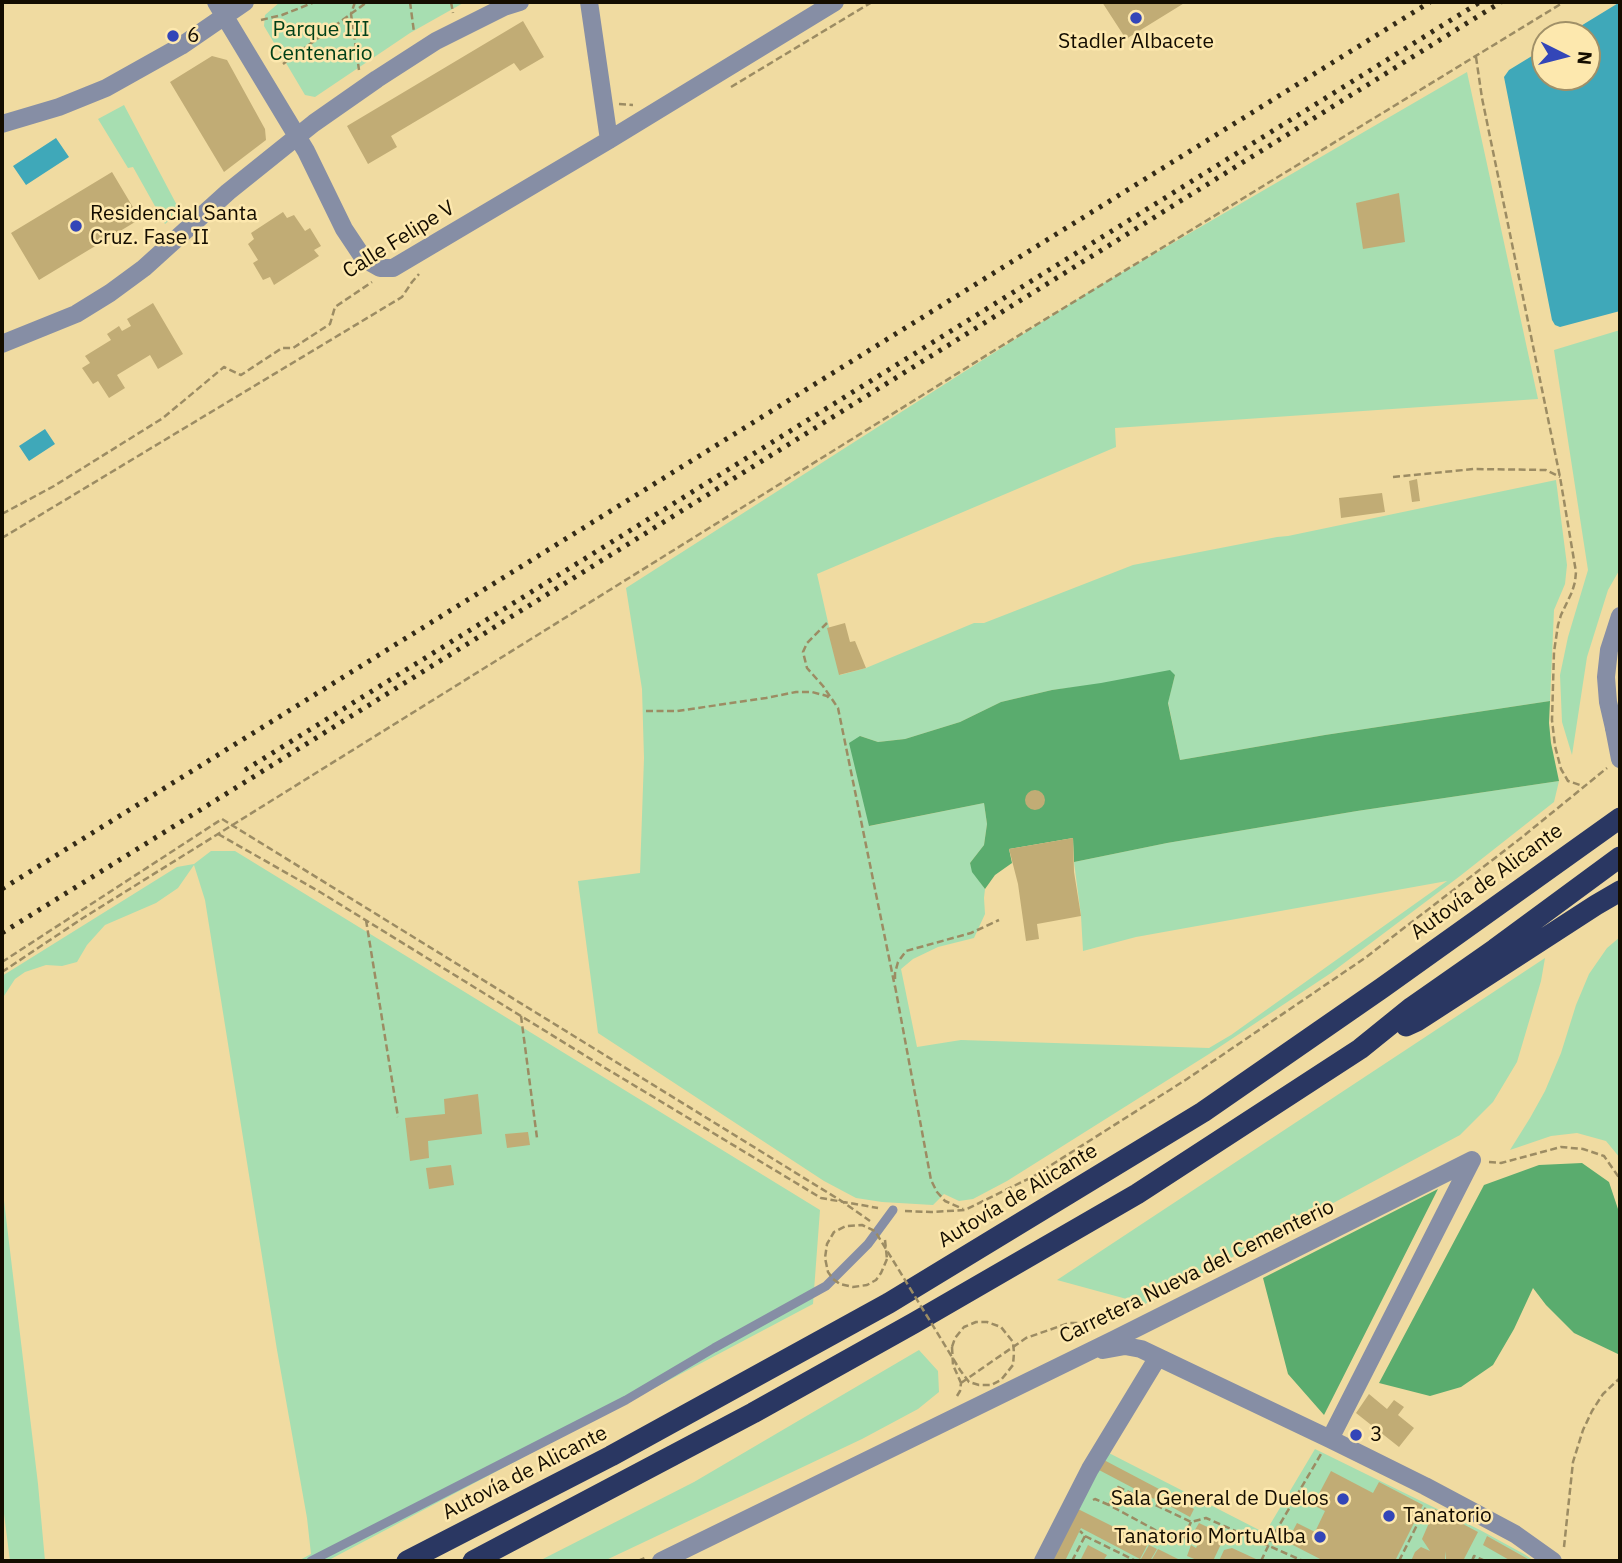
<!DOCTYPE html>
<html>
<head>
<meta charset="utf-8">
<style>
	body { margin:0 }
	#map { position:relative; width:1622px; height:1563px; overflow:hidden; background:#f0dba1; font-family:"IBM Plex Sans",sans-serif }
	canvas { display:block }
	.frame { position:absolute; inset:0; border:4px solid #140d00; pointer-events:none }
	.north { position:absolute; left:1531px; top:21px; width:70px; height:70px; box-sizing:border-box; background:#fde8ae; border:2px solid #a09068; border-radius:50%; rotate:96deg; font-size:19px; font-weight:700; line-height:28px; text-align:center; color:#140d00 }
	.north::after { content:''; display:block; margin:auto; width:24px; height:32px; background:#3346b8; clip-path:polygon(50% 0,100% 100%,50% 72%,0 100%) }
</style>
</head>
<body>
<div id="map">
<canvas width="1622" height="1563"></canvas>
<div class="frame"></div>
<div class="north">N</div>
</div>
<script>
const ctx = document.querySelector('canvas').getContext('2d');
ctx.lineJoin = 'round';
function paint(path, color) { ctx.fillStyle = color; ctx.fill(path, 'evenodd'); }
const shape = rows => new Path2D(rows.map(r => 'M' + r).join(''));
function strokePath(path, color, width, dash) { ctx.strokeStyle = color; ctx.lineWidth = width; ctx.lineCap = dash ? 'butt' : 'round'; ctx.setLineDash(dash || []); ctx.stroke(path); }
function write(font, color, halo, rows, align = 'center') {
  ctx.font = font + ' "IBM Plex Sans",sans-serif'; ctx.lineWidth = 5; ctx.setLineDash([]); ctx.textBaseline = 'middle'; ctx.strokeStyle = halo; ctx.fillStyle = color; for (const [text, x, y, turn = 0] of rows) {
    ctx.save(); ctx.translate(x, y); ctx.rotate((+turn || 0) * Math.PI / 180); ctx.textAlign = isNaN(turn) ? turn : align; if (halo) ctx.strokeText(text, 0, 0); ctx.fillText(text, 0, 0); ctx.restore();
  }
}
paint(shape([
	[280,2,465,2,410,33,315,97,305,95,264,26,265,15],
	[1467,72,1538,399,1115,428,1116,447,817,574,840,675,866,668,974,623,984,623,1133,565,1277,537,1288,536,1556,480,1567,565,1565,584,1554,610,1550,701,1325,735,1180,760,1168,702,1175,675,1052,690,1001,702,960,722,905,739,878,742,860,736,870,826,984,803,987,824,984,845,970,863,973,872,985,889,984,898,985,914,974,938,938,947,913,959,901,969,917,1047,961,1040,1209,1048,1231,1035,1447,881,1136,937,1083,951,1081,916,1074,862,1167,843,1357,811,1559,781,1554,802,1460,876,1331,973,1209,1054,1007,1181,973,1199,959,1201,944,1194,933,1205,882,1202,856,1198,824,1181,598,1033,578,881,640,873,644,758,642,689,626,588,1092,290],
	[124,105,180,211,165,224,133,167,128,168,98,119],
	[1620,330,1620,569,1608,590,1587,657,1572,755,1562,722,1560,675,1568,637,1588,570,1554,350],
	[211,851,235,851,820,1210,813,1304,327,1561,298,1561,311,1554,307,1518,277,1350,205,900,194,865,178,888,156,903,105,925,87,945,77,962,62,966,46,965,25,972,15,979,2,999,2,976,177,867,194,864],
	[1620,937,1620,1158,1606,1141,1577,1133,1551,1136,1510,1150,1530,1118,1545,1091,1561,1053,1576,1005,1589,974,1607,948],
	[1545,958,1541,981,1517,1062,1493,1102,1460,1135,1145,1304,1057,1280],
	[2,1184,38,1484,45,1561,10,1561,2,1498],
	[919,1350,938,1371,939,1392,918,1409,862,1439,604,1561,539,1561,694,1482],
	[1315,1449,1480,1530,1524,1554,1534,1561,1051,1561,1107,1452,1265,1533]
]), '#a7deb1');
paint(shape([
	[1170,670,1175,675,1168,703,1180,760,1325,735,1550,701,1549,723,1551,743,1559,781,1357,811,1167,843,1074,862,1073,838,1009,849,1012,863,995,875,985,889,972,872,970,863,984,845,987,824,984,803,869,826,849,743,860,736,878,742,905,739,960,722,1001,702,1052,690,1101,683],
	[1582,1163,1609,1182,1620,1215,1620,1355,1574,1333,1546,1305,1533,1288,1514,1329,1493,1365,1461,1387,1430,1396,1379,1383,1484,1185,1539,1165],
	[1438,1189,1324,1415,1288,1374,1263,1278]
]), '#5aac6e');
paint(shape([
	[1620,2,1620,311,1560,327,1555,325,1552,320,1504,77,1509,70,1545,48,1545,77,1587,77,1587,35,1566,35],
	[56,138,69,157,26,185,13,166],
	[45,429,55,444,29,461,19,446]
]), '#3fa8b9');
paint(shape([
	[1102,2,1186,2,1126,39],
	[523,21,544,57,520,71,514,63,391,136,397,147,368,164,347,126],
	[212,56,227,60,265,129,266,140,224,172,170,82],
	[112,172,140,219,39,280,11,233],
	[1399,193,1405,242,1363,249,1356,203],
	[283,212,287,218,294,215,305,231,310,228,321,246,314,250,319,256,274,285,270,277,263,280,253,263,258,260,248,244,254,239,251,233],
	[153,303,183,354,158,369,150,355,117,375,125,388,109,398,98,381,93,384,82,368,90,363,85,356,111,340,107,334,119,326,122,331,131,326,127,319],
	[1417,479,1420,501,1412,502,1409,481],
	[1382,493,1385,512,1341,518,1339,498],
	[845,623,850,642,855,641,866,668,839,675,827,628],
	'1025 800a10 10 0 1 1 20 0a10 10 0 1 1-20 0Z',
	[1073,838,1074,872,1081,916,1037,924,1039,939,1026,941,1018,884,1009,849],
	[478,1094,482,1134,428,1141,429,1158,410,1161,405,1118,445,1114,444,1099],
	[528,1132,530,1145,507,1148,505,1134],
	[451,1165,454,1185,429,1189,426,1168],
	[1369,1394,1387,1409,1394,1400,1404,1407,1398,1415,1414,1428,1399,1447,1356,1413],
	[1104,1460,1159,1489,1154,1499,1099,1470],
	[1331,1471,1373,1493,1379,1482,1423,1505,1395,1561,1324,1561,1287,1542,1297,1523,1315,1532,1325,1511,1313,1505],
	[1170,1496,1194,1509,1190,1517,1166,1504],
	[1078,1509,1148,1544,1140,1559,1081,1528,1065,1561,1051,1561],
	[1435,1509,1478,1532,1464,1559,1446,1559,1446,1551,1445,1559,1442,1559,1442,1561,1411,1561,1415,1552,1421,1547,1430,1551,1422,1539],
	[1199,1523,1222,1534,1218,1539,1221,1544,1213,1561,1199,1561,1187,1556,1191,1545,1196,1548,1200,1540,1192,1535],
	[1487,1536,1528,1559,1532,1561,1511,1561,1483,1545],
	[1088,1545,1107,1555,1103,1561,1080,1561],
	[1149,1545,1157,1549,1150,1561,1145,1561,1141,1559],
	[1232,1548,1256,1559,1255,1561,1219,1561,1224,1550],
	[1158,1549,1182,1561,1151,1561]
]), '#c1ac75');
strokePath(shape([
	[355,2,351,14,359,70],
	[410,2,414,32],
	[451,2,453,13],
	[261,20,282,15,315,2],
	[1476,57,1482,98,1560,477,1576,572,1575,582,1572,592,1561,615,1558,625,1554,652,1552,720,1555,746,1561,769,1568,781,1583,786],
	[283,64,367,2],
	[731,87,872,2],
	[619,104,633,105],
	[1393,477,1474,469,1546,470,1560,477],
	[2,514,54,486,163,418,224,367,241,375,282,348,293,348,330,324,335,307,372,282],
	[2,538,402,297,412,282,419,274],
	[827,623,807,643,803,652,807,668,823,686,838,708,895,987],
	[646,711,677,711,766,698,796,692,812,692,827,696,831,700],
	[218,834,320,892,602,1066,821,1198,878,1208],
	[366,920,398,1117],
	[2,962,222,819,843,1202,870,1221],
	[2,972,83,918,218,834,995,350,1564,2],
	[895,979,895,973,898,962,906,951,971,933,999,920],
	[895,986,931,1180,937,1192,945,1201,963,1209],
	[521,1016,537,1138],
	[1489,1162,1501,1163,1561,1147,1583,1149,1604,1156,1620,1179],
	[905,1211,931,1212,965,1210,1034,1176,1187,1079,1365,958,1521,838,1607,768],
	[885,1240,887,1259],
	[952,1347,953,1365,961,1383],
	[961,1383,1026,1338,1069,1323,1101,1323,1103,1325],
	[957,1396,960,1391,961,1383],
	[1093,1500,1095,1499,1109,1505],
	[1191,1522,1181,1544,1109,1505,1118,1487,1191,1522,1206,1518,1303,1561],
	[1085,1536,1136,1561],
	[1564,1547,1573,1462,1583,1430,1592,1411,1603,1394,1620,1378],
	[638,1561,645,1558],
	[1072,1561,1085,1536,1080,1531],
	[1261,1561,1273,1536,1321,1454],
	[1399,1561,1427,1505],
	[1472,1561,1474,1556,1485,1561]
]), '#9c8c63', 2.5, [7, 3.5]);
strokePath(shape([
	[311,1561,626,1400,714,1348,826,1286,868,1244,893,1210]
]), '#868ea5', 9);
strokePath(shape([
	[216,2,306,151,344,229,364,259,380,268,393,268,609,140,835,2],
	[589,2,609,140],
	[2,124,59,107,106,88,181,46,245,2],
	[2,344,76,314,110,293,144,268,228,192,314,123,377,79,436,41,504,7,520,2],
	[1614,728,1608,702,1606,677,1609,650,1620,616],
	[1103,1350,1125,1346,1141,1349,1330,1439,1425,1486,1515,1534,1553,1561],
	[661,1561,1113,1340,1472,1160,1330,1439],
	[1043,1561,1090,1469,1158,1357]
]), '#868ea5', 18);
strokePath(shape([
	[1406,1026,1417,1021,1596,905,1620,891],
	[407,1561,611,1456,889,1303,1203,1112,1382,988,1620,818],
	[473,1561,753,1413,914,1323,1137,1194,1360,1049,1412,1007,1495,949,1620,857]
]), '#2a3762', 21);
strokePath(shape([
	[245,770,1480,2],
	[2,889,1430,2],
	[2,933,1501,2]
]), '#342b17', 5, [3.5, 7]);
strokePath(shape([
	[887,1259,881,1273,876,1280,867,1285,853,1287,840,1284,833,1279,828,1272,825,1258,827,1244,834,1232,846,1226,862,1225,875,1231,960,1370,969,1382,979,1385,991,1385,1001,1380,1013,1365,1014,1353,1013,1342,1001,1327,987,1322,976,1322,964,1327,955,1338,952,1347]
]), '#9c8c63', 2.5, [7, 3.5]);
strokePath(shape([
	[1614,728,1620,759]
]), '#868ea5', 18);
for (const [x, y, r, color] of [
	[1136,18,7,"#3346b8"],
	[173,36,7,"#3346b8"],
	[76,226,7,"#3346b8"],
	[1356,1435,7,"#3346b8"],
	[1343,1499,7,"#3346b8"],
	[1389,1516,7,"#3346b8"],
	[1320,1537,7,"#3346b8"]
]) { const dot = new Path2D(); dot.arc(x, y, r, 0, 2 * Math.PI); ctx.fillStyle = color; ctx.fill(dot); strokePath(dot, '#fde8ae', 2.5); }
write('21px', '#004018', '#fde8ae', [
	["Parque III",321,30],
	["Centenario",321,54]
]);
write('21px', '#140d00', '#fde8ae', [
	["6",187,36],
	["Stadler Albacete",1136,42,"center"],
	["Residencial Santa",90,214],
	["Cruz. Fase II",90,238],
	["3",1370,1435],
	["Sala General de Duelos",1329,1499,"right"],
	["Tanatorio",1403,1516],
	["Tanatorio MortuAlba",1306,1537,"right"]
], 'left');
write('21px', '#140d00', '#fde8ae', [
	["Calle Felipe V",399,240,-32],
	["Autovía de Alicante",1487,882,-36],
	["Autovía de Alicante",1018,1196,-31],
	["Carretera Nueva del Cementerio",1197,1272,-26],
	["Autovía de Alicante",525,1473,-27]
]);
</script>
</body>
</html>
